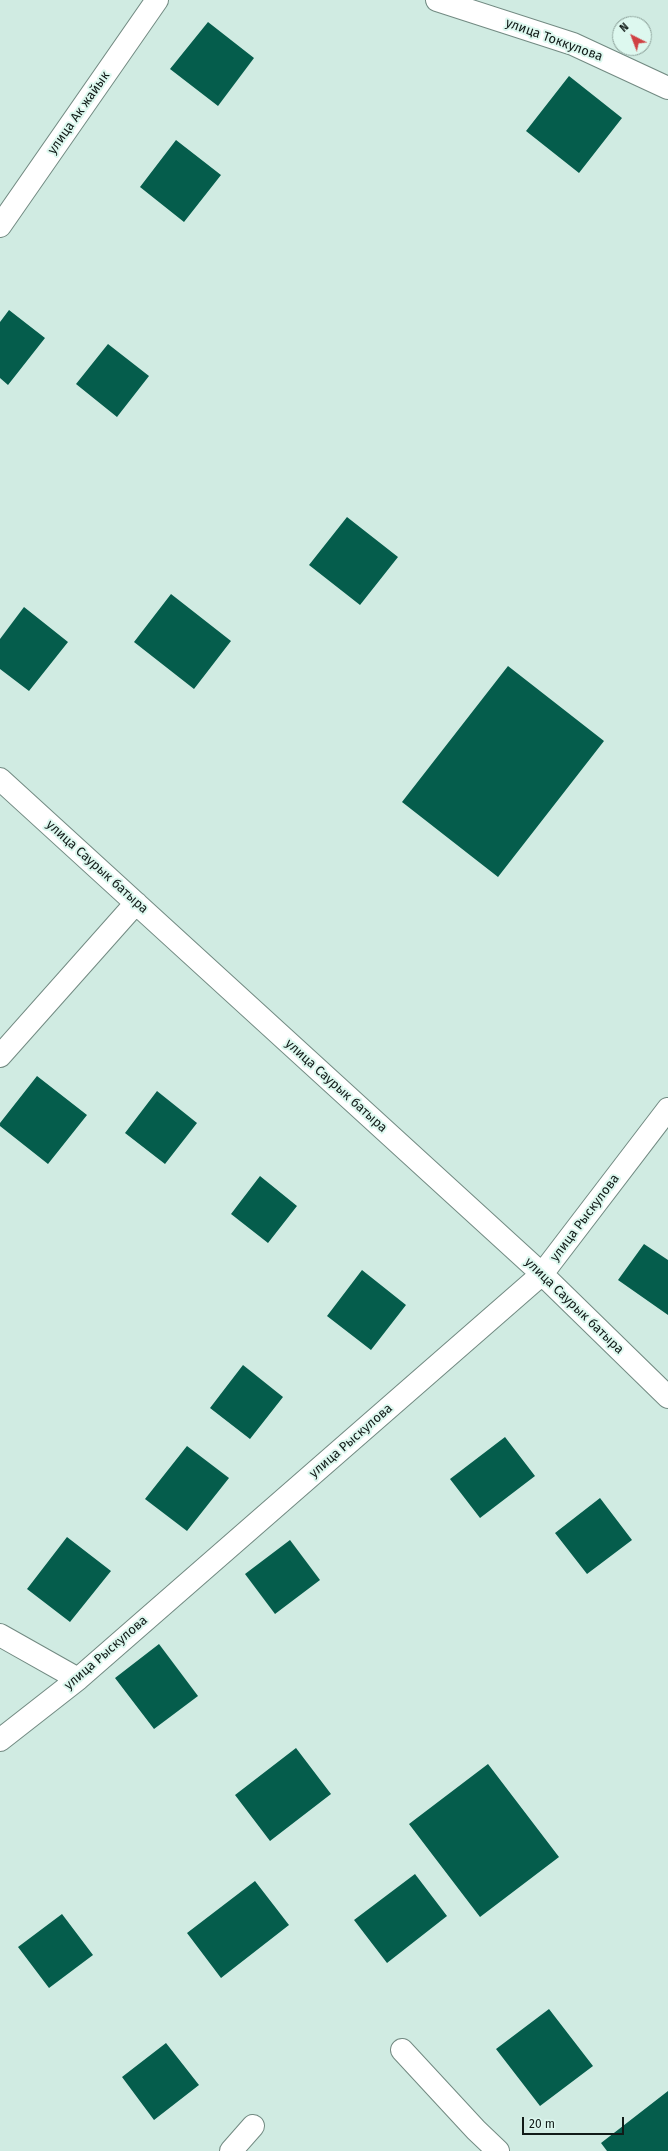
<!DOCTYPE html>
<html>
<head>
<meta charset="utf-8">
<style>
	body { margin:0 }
	#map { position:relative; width:668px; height:2151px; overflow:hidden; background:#d0ebe2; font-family:"Fira Sans",sans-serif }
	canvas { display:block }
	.north { position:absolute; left:612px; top:16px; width:40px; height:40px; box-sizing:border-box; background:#ddf8ef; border:1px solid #8ba099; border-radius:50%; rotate:318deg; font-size:11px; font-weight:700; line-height:16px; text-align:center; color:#111b18 }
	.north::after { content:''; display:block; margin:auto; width:14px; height:18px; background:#d04143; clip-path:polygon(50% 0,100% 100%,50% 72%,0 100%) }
	.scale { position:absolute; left:522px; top:2117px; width:102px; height:18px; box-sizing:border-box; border:2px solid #111b18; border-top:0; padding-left:5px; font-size:12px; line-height:14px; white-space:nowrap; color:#111b18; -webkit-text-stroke:3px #ddf8ef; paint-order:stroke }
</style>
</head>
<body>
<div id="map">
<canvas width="668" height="2151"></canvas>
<div class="north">N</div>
<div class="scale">20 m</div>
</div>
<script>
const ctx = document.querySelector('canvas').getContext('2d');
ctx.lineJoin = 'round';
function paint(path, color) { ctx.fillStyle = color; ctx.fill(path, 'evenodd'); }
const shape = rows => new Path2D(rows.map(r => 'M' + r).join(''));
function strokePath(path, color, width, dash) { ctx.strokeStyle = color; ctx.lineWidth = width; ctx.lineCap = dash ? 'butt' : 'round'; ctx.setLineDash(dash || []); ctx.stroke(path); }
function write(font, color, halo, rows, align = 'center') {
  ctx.font = font + ' "Fira Sans",sans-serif'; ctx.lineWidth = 4; ctx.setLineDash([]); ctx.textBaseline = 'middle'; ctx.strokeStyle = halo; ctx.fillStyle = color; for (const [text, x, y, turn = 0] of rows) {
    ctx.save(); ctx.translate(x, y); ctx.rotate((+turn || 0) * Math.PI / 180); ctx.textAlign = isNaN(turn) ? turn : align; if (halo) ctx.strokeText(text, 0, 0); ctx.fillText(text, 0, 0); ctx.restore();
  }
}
paint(shape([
	[208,22,254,58,218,106,170,69],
	[569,76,622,118,579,173,526,131],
	[176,140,221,175,184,222,140,187],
	[9,310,45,338,8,385,0,378,0,322],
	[108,344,149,376,117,417,76,384],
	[347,517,398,557,360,605,309,565],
	[171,594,231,641,194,689,134,642],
	[24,607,68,642,29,691,0,669,0,639],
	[508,666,604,741,498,877,402,802],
	[37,1076,87,1115,48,1164,0,1126,0,1123],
	[157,1091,197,1123,165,1164,125,1133],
	[260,1176,297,1206,268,1243,231,1214],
	[644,1244,668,1260,668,1315,618,1280],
	[362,1270,406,1305,371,1350,327,1316],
	[243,1365,283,1397,250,1439,210,1408],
	[505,1437,535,1476,480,1518,450,1479],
	[187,1446,229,1478,187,1531,145,1499],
	[600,1498,632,1540,587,1574,555,1533],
	[67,1537,111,1571,70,1622,27,1589],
	[290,1540,320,1580,275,1614,245,1574],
	[159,1644,198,1696,154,1729,115,1678],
	[296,1748,331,1794,270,1841,235,1795],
	[488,1764,559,1857,480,1917,409,1824],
	[415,1874,447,1916,387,1963,354,1920],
	[255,1881,289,1925,221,1978,187,1933],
	[62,1914,93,1955,49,1988,18,1947],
	[549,2009,593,2066,540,2106,496,2049],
	[166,2043,199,2085,154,2120,122,2077],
	[668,2091,668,2151,607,2151,601,2143]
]), '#055d4c');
const minor = shape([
	[437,0,573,44,668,88],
	[0,226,157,0],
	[0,779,542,1274,668,1397],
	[0,1056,136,903],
	[0,1635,78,1679],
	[0,1740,78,1679,542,1274,668,1109],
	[402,2050,476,2130,498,2151],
	[231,2151,253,2126]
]);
strokePath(minor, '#728a82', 24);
strokePath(minor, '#fff', 22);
write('13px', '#111b18', '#ddf8ef', [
	["улица Токкулова",554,40,20],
	["улица Ак жайык",79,113,-55],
	["улица Саурык батыра",97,867,42],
	["улица Саурык батыра",336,1086,42],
	["улица Рыскулова",585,1218,-53],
	["улица Саурык батыра",574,1306,44],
	["улица Рыскулова",351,1441,-41],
	["улица Рыскулова",106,1653,-41]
]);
</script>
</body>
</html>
